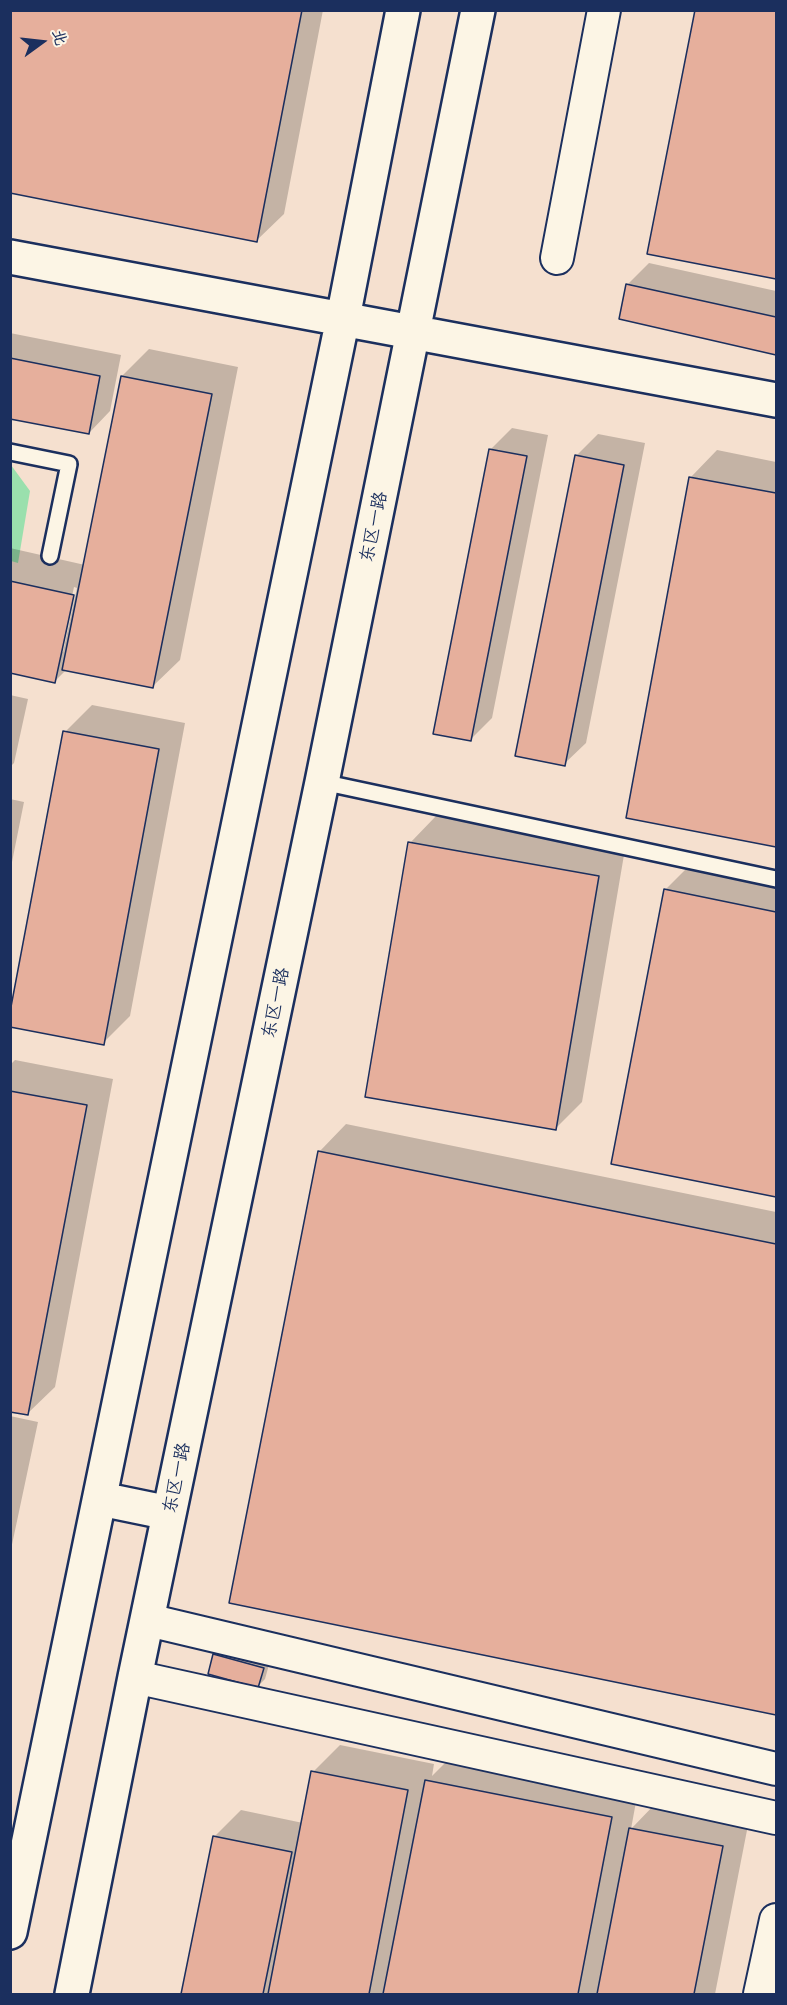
<!DOCTYPE html>
<html>
<head>
<meta charset="utf-8">
<style>
	body { margin:0 }
	#map { position:relative; width:787px; height:2005px; overflow:hidden; background:#fcf5e5; font-family:"Comic Neue","LXGW WenKai TC",sans-serif }
	canvas { display:block }
	.frame { position:absolute; inset:0; border:12px solid #1b2f5e; pointer-events:none }
	.north { position:absolute; left:12px; top:12px; width:60px; height:60px; -webkit-text-stroke:4px #fcf5e5; paint-order:stroke; rotate:75deg; font-size:16px; font-weight:700; line-height:24px; text-align:center; color:#1b2f5e }
	.north::after { content:''; display:block; margin:auto; width:21px; height:27px; background:#1b2f5e; clip-path:polygon(50% 0,100% 100%,50% 72%,0 100%) }
</style>
</head>
<body>
<div id="map">
<canvas width="787" height="2005"></canvas>
<div class="frame"></div>
<div class="north">北</div>
</div>
<script>
const ctx = document.querySelector('canvas').getContext('2d');
ctx.lineJoin = 'round';
function paint(path, color) { ctx.fillStyle = color; ctx.fill(path, 'evenodd'); }
const shape = rows => new Path2D(rows.map(r => 'M' + r).join(''));
function strokePath(path, color, width, dash) { ctx.strokeStyle = color; ctx.lineWidth = width; ctx.lineCap = dash ? 'butt' : 'round'; ctx.setLineDash(dash || []); ctx.stroke(path); }
function write(font, color, halo, rows, align = 'center') {
  ctx.font = font + ' "Comic Neue","LXGW WenKai TC",sans-serif'; ctx.lineWidth = 5; ctx.setLineDash([]); ctx.textBaseline = 'middle'; ctx.strokeStyle = halo; ctx.fillStyle = color; for (const [text, x, y, turn = 0] of rows) {
    ctx.save(); ctx.translate(x, y); ctx.rotate((+turn || 0) * Math.PI / 180); ctx.textAlign = isNaN(turn) ? turn : align; if (halo) ctx.strokeText(text, 0, 0); ctx.fillText(text, 0, 0); ctx.restore();
  }
}
paint(shape([
	[11,11,776,11,776,1994,11,1994]
]), '#f5e0cf');
paint(shape([
	[11,465,30,491,18,563,11,561]
]), '#9ae0ad');
paint(shape([
	[10,10,323,10,284,214,257,240],
	[696,10,776,10,776,278,649,253],
	[649,263,776,291,776,353,620,318,628,284],
	[10,333,121,355,110,411,89,433,10,417],
	[149,349,238,367,180,660,153,686,67,669,55,681,10,671,10,548,85,565,122,376],
	[74,587,77,588,63,652,60,652],
	[512,428,548,435,492,718,470,740,490,450],
	[598,434,645,443,586,743,564,764,576,456],
	[717,450,776,462,776,845,628,817,691,477],
	[10,695,28,699,14,763,10,767],
	[92,705,185,723,130,1016,103,1043,65,732],
	[10,799,24,802,10,872],
	[436,816,625,849,582,1102,555,1129,410,843],
	[692,863,776,880,776,1195,613,1162,665,890],
	[15,1060,113,1079,55,1387,28,1413,10,1410,10,1065],
	[346,1124,776,1212,776,1713,231,1601,320,1151],
	[10,1416,38,1422,10,1554],
	[222,1647,270,1661,265,1679,258,1686,214,1655],
	[340,1745,434,1764,432,1776,454,1754,638,1791,631,1829,657,1802,749,1820,715,1994,182,1994,214,1837,241,1810,303,1823,313,1772]
]), '#0003');
const building = shape([
	[10,10,302,10,257,242,10,193,10,10],
	[695,10,776,10,776,279,647,254,695,10],
	[626,284,776,317,776,355,619,319,626,284],
	[10,358,100,376,89,434,10,419,10,358],
	[121,376,212,394,153,688,62,670,121,376],
	[489,449,527,456,471,741,433,734,489,449],
	[575,455,624,465,565,766,515,756,575,455],
	[689,477,776,493,776,847,626,818,689,477],
	[10,581,74,595,55,683,10,673,10,581],
	[63,731,159,749,104,1045,10,1027,10,1012,63,731],
	[408,842,599,876,556,1130,365,1097,408,842],
	[664,889,776,912,776,1197,611,1164,664,889],
	[10,1091,87,1105,28,1415,10,1412,10,1091],
	[318,1151,776,1244,776,1715,229,1603,318,1151],
	[213,1654,264,1668,258,1688,208,1674,213,1654],
	[311,1771,408,1790,369,1994,268,1994,311,1771],
	[425,1780,612,1817,578,1994,383,1994,425,1780],
	[629,1828,723,1846,694,1994,597,1994,629,1828],
	[213,1836,292,1852,263,1994,181,1994,213,1836]
]);
paint(building, '#e6af9c');
strokePath(building, '#1b2f5e', 1.5);
const lane = shape([
	[10,452,69,464,50,556],
	[322,782,776,879]
]);
const street = shape([
	[557,258,604,10],
	[148,1620,776,1769],
	[135,1677,776,1818],
	[760,1994,776,1920]
]);
const secondary = shape([
	[10,257,776,400],
	[101,1499,169,1513],
	[10,1932,343,318,403,10],
	[72,1994,135,1677,322,782,478,10]
]);
strokePath(lane, '#1b2f5e', 20);
strokePath(street, '#1b2f5e', 36);
strokePath(secondary, '#1b2f5e', 38);
strokePath(lane, '#fcf5e5', 15);
strokePath(street, '#fcf5e5', 32);
strokePath(secondary, '#fcf5e5', 33);
write('18px', '#1b2f5e', '#fcf5e5', [
	["东区一路",374,527,-78],
	["东区一路",276,1003,-78],
	["东区一路",177,1478,-78]
]);
</script>
</body>
</html>
